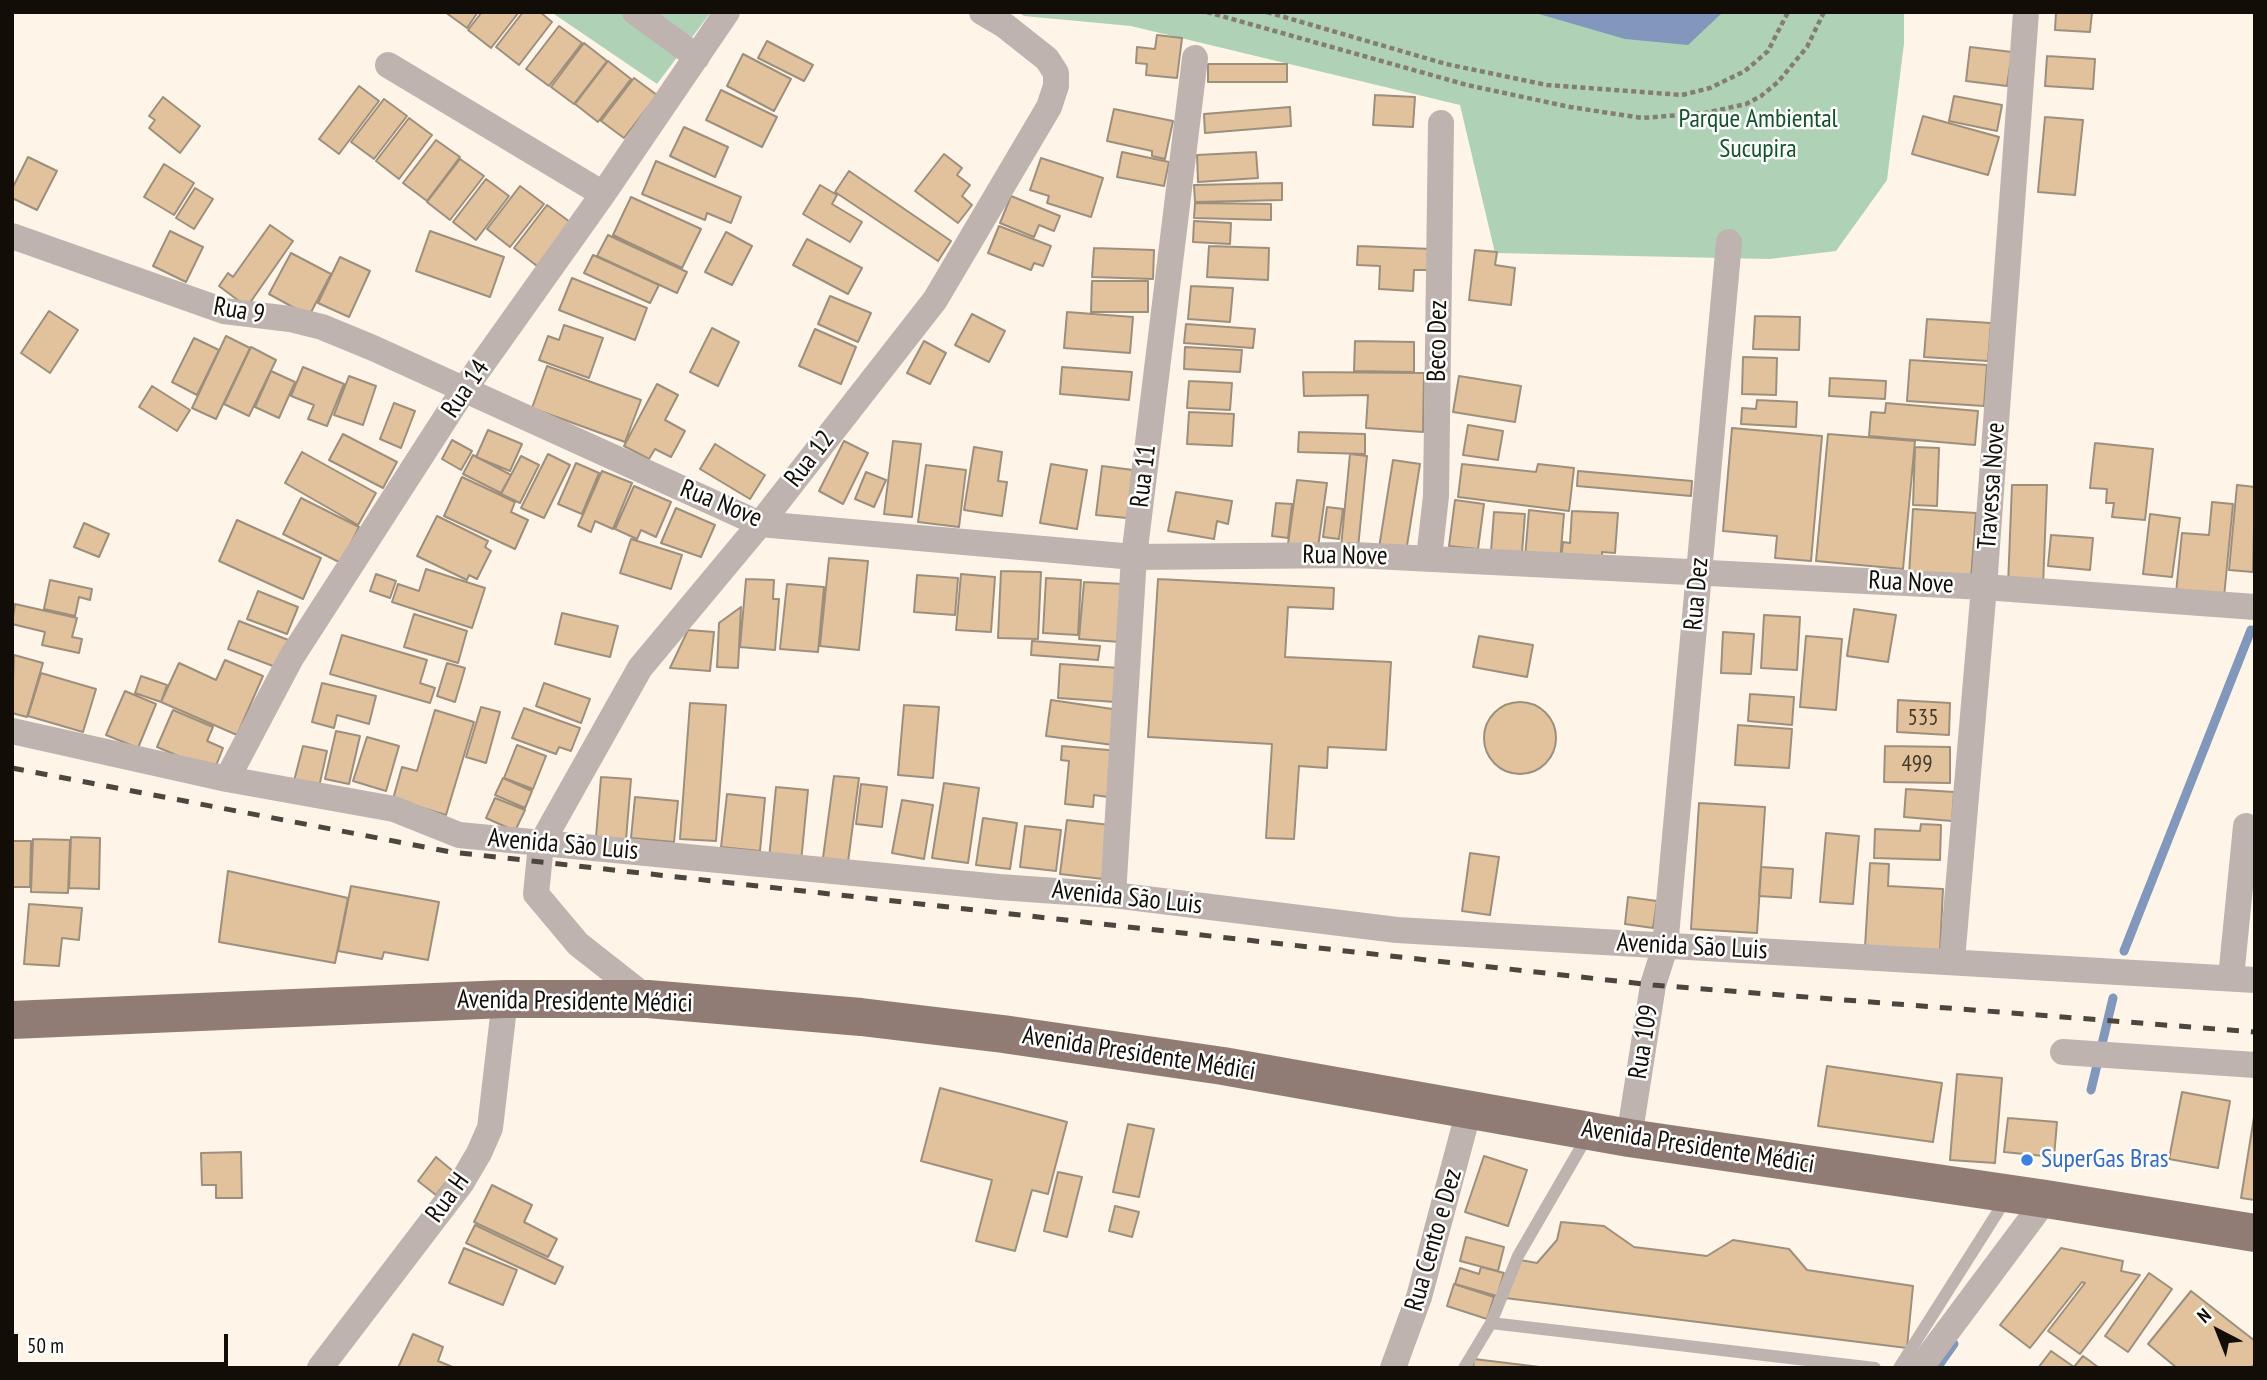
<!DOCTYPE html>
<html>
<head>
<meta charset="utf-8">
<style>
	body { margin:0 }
	#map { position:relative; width:2267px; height:1380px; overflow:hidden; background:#fef4e8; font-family:"PT Sans Narrow",sans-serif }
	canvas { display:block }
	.frame { position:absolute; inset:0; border:14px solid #130d07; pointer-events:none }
	.north { position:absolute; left:2183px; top:1296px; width:70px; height:70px; -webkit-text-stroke:5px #fff; paint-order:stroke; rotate:318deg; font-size:19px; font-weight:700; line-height:28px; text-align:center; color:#130d07 }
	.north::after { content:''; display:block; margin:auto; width:24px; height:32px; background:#130d07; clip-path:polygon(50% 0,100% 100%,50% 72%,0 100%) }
	.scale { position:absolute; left:14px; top:1334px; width:214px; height:32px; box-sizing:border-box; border:4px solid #130d07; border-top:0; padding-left:9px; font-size:21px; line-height:24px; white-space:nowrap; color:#130d07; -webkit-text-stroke:5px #fff; paint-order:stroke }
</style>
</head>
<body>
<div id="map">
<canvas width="2267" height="1380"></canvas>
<div class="frame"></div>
<div class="north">N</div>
<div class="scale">50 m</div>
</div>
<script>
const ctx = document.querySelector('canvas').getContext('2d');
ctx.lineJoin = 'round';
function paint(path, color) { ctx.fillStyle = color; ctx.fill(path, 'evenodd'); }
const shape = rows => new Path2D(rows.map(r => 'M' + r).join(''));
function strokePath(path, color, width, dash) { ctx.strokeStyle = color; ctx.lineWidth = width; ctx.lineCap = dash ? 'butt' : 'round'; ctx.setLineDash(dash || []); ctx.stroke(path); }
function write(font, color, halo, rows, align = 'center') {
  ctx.font = font + ' "PT Sans Narrow",sans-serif'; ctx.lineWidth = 5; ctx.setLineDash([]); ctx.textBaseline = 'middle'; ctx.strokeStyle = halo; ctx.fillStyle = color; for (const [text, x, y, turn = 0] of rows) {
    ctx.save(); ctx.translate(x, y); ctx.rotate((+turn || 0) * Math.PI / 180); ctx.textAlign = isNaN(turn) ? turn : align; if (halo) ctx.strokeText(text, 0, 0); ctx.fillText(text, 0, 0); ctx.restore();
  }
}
paint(shape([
	[551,12,711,12,657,84],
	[1017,12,1904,12,1904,43,1887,180,1836,251,1769,259,1495,253,1460,105,1131,26,1024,16]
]), '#afd1b5');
paint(shape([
	[1532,12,1723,12,1688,45,1625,39]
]), '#8197bc');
strokePath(shape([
	[2124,951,2251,630],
	[2091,1090,2113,998],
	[1937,1368,1954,1344]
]), '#8197bc', 9);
const building = shape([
	[445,12,478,12,467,28,445,12],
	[482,12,519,12,491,48,468,30,482,12],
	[523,12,540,12,552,22,519,65,496,47,523,12],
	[2056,12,2092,12,2090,32,2055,30,2056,12],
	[559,26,582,43,549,86,526,69,559,26],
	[1157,35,1182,38,1177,78,1146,75,1147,64,1136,63,1137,47,1155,49,1157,35],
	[767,41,813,65,804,81,758,58,767,41],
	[584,43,607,61,574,104,551,87,584,43],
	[1970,47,2012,52,2007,86,1966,81,1970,47],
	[743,54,791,79,774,111,727,86,743,54],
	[2047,56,2095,59,2093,89,2045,86,2047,56],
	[608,61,631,79,598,122,575,104,608,61],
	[1208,64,1287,64,1287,82,1208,82,1208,64],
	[634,78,657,95,624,138,601,121,634,78],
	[359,86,379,101,339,154,319,139,359,86],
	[721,90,777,117,762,147,706,120,721,90],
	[1375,95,1415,97,1413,127,1373,125,1375,95],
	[1954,96,2002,105,1997,131,1949,121,1954,96],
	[163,97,200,126,180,153,149,128,155,120,149,116,163,97],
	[384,99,407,116,374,159,351,142,384,99],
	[1290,107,1291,126,1205,133,1204,114,1290,107],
	[1114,109,1173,121,1165,159,1152,156,1152,151,1107,141,1114,109],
	[1923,116,1999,137,1988,175,1912,154,1923,116],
	[2045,117,2083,120,2075,195,2038,192,2045,117],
	[409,118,432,135,399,179,376,161,409,118],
	[684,127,728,147,715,177,670,156,684,127],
	[436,140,460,157,427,201,403,183,436,140],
	[1122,152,1169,162,1164,186,1117,177,1122,152],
	[1256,152,1258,178,1198,182,1197,155,1256,152],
	[944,154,962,168,957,175,970,185,962,196,972,205,958,223,915,191,944,154],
	[28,157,57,171,37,210,12,198,12,189,28,157],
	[1041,158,1103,178,1091,217,1047,203,1049,196,1030,190,1041,158],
	[460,159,484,176,450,220,427,202,460,159],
	[656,161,741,197,731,223,707,213,705,220,642,194,656,161],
	[164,164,194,183,174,215,144,197,164,164],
	[849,171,951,241,938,261,835,192,849,171],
	[486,179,509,196,476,240,453,222,486,179],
	[1282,183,1282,200,1195,202,1194,185,1282,183],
	[820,185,837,195,832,204,862,222,850,242,803,214,820,185],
	[520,186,544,204,510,247,487,229,520,186],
	[195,188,213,199,194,229,176,218,195,188],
	[1011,196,1060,216,1054,231,1039,225,1034,237,1000,223,1011,196],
	[631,197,701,229,682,268,613,235,631,197],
	[1195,203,1271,204,1271,220,1194,218,1195,203],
	[547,205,570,222,537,266,514,248,547,205],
	[1194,221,1231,223,1230,244,1193,242,1194,221],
	[270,225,293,241,247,307,219,286,228,273,233,277,270,225],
	[999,226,1051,246,1043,266,1034,263,1031,270,988,253,999,226],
	[170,231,203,247,186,282,153,266,170,231],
	[430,231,504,257,490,297,416,271,430,231],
	[726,232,752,246,732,285,705,272,726,232],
	[608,235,687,272,677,293,597,256,608,235],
	[807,239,862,268,848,294,793,265,807,239],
	[1209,246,1269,248,1268,280,1207,277,1209,246],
	[1358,246,1432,249,1432,270,1414,270,1413,291,1379,289,1380,266,1357,265,1358,246],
	[1094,248,1154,250,1153,279,1092,277,1094,248],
	[1475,250,1497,252,1495,265,1515,268,1511,305,1469,300,1475,250],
	[291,253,331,274,309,316,269,294,291,253],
	[593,255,659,285,650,303,584,273,593,255],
	[340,257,370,271,349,317,318,303,340,257],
	[572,278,647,308,635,340,559,310,572,278],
	[1092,281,1148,281,1148,312,1091,312,1092,281],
	[1191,286,1233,288,1230,322,1188,319,1191,286],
	[830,296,871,313,858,342,818,324,830,296],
	[49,311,78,330,50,373,21,353,49,311],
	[1067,312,1133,317,1130,353,1064,348,1067,312],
	[972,314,1005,331,989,362,955,345,972,314],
	[1755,316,1800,317,1799,350,1753,349,1755,316],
	[1927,319,1991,323,1988,361,1924,357,1927,319],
	[1186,324,1255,329,1253,348,1184,343,1186,324],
	[564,325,603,338,589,378,539,360,548,336,559,340,564,325],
	[712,328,739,342,718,386,690,372,712,328],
	[815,329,856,347,841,384,799,366,815,329],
	[226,336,250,348,216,419,192,408,226,336],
	[194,338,219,350,197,395,172,382,194,338],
	[924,341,946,353,930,384,907,373,924,341],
	[1355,341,1414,342,1414,372,1354,371,1355,341],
	[251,347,276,360,249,416,224,404,251,347],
	[1185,347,1242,350,1240,372,1184,369,1185,347],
	[1743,357,1777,358,1776,395,1742,394,1743,357],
	[1910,360,1987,365,1984,406,1907,401,1910,360],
	[547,366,641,400,625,442,532,408,547,366],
	[303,367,344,384,327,426,308,419,314,405,291,396,303,367],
	[1062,367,1132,372,1129,400,1060,394,1062,367],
	[271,371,295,382,279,418,255,407,271,371],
	[1303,372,1424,373,1423,432,1366,428,1368,395,1304,396,1303,372],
	[349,376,376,386,363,425,334,415,349,376],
	[1459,376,1521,386,1515,422,1453,412,1459,376],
	[1830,378,1886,381,1885,399,1829,396,1830,378],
	[1189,381,1232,383,1230,410,1187,408,1189,381],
	[657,384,678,395,665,420,685,431,671,457,655,449,649,459,624,446,657,384],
	[152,386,190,410,177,431,139,407,152,386],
	[1757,400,1797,402,1796,427,1741,424,1742,408,1756,409,1757,400],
	[394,403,415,411,401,448,380,439,394,403],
	[1886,403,1978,411,1975,445,1869,436,1871,412,1885,413,1886,403],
	[1189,412,1234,414,1232,446,1187,444,1189,412],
	[1468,425,1503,431,1498,460,1463,455,1468,425],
	[1732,428,1822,436,1811,561,1775,558,1777,536,1723,531,1732,428],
	[488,430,522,444,510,471,476,457,488,430],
	[1299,432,1365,434,1365,454,1298,452,1299,432],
	[343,434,397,462,383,488,329,460,343,434],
	[1828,434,1915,441,1903,569,1816,561,1828,434],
	[452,440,472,451,461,470,442,459,452,440],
	[844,441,868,453,843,504,819,491,844,441],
	[893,441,921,444,912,517,884,514,893,441],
	[2095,443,2153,449,2145,520,2112,517,2114,503,2106,503,2107,489,2090,488,2095,443],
	[715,444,765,475,750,499,700,469,715,444],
	[974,447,1002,452,998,481,1007,482,1002,516,964,510,974,447],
	[1915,447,1939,448,1937,506,1913,505,1915,447],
	[302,452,376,493,358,525,285,483,302,452],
	[548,454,570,465,544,518,521,508,548,454],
	[1350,454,1367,456,1358,548,1341,547,1350,454],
	[473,455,511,475,501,493,463,474,473,455],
	[521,456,539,465,520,503,501,494,521,456],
	[1393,460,1420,464,1406,552,1379,548,1393,460],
	[576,463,599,473,582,514,558,504,576,463],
	[1051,464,1087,470,1077,529,1040,523,1051,464],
	[1462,464,1536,472,1538,464,1574,468,1569,511,1458,497,1462,464],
	[926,465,966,470,959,527,918,522,926,465],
	[1102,466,1133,470,1127,518,1096,515,1102,466],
	[602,471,632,483,613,529,595,521,591,532,578,526,602,471],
	[1578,471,1692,481,1691,496,1577,486,1578,471],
	[866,472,886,480,874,507,855,499,866,472],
	[462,477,515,502,511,512,528,520,515,549,444,516,462,477],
	[1297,480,1327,483,1318,547,1288,544,1297,480],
	[2012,485,2047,485,2043,586,2008,585,2012,485],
	[2237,485,2255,487,2253,572,2229,570,2237,485],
	[634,486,671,502,656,537,641,530,637,539,615,529,634,486],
	[1176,492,1232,501,1228,524,1217,521,1214,539,1168,531,1176,492],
	[301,498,359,527,341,563,283,534,301,498],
	[1455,500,1484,504,1478,549,1449,546,1455,500],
	[2212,502,2233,504,2224,597,2176,593,2182,533,2209,535,2212,502],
	[1276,503,1292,504,1288,538,1272,536,1276,503],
	[1327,507,1343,509,1339,539,1323,537,1327,507],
	[676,508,715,525,701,557,661,543,676,508],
	[1913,509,1976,513,1971,579,1909,575,1913,509],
	[1529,510,1564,514,1560,561,1525,558,1529,510],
	[1572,511,1618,513,1615,553,1602,552,1602,563,1561,560,1563,542,1570,543,1572,511],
	[1494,512,1525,514,1522,553,1491,551,1494,512],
	[2150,514,2180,518,2172,577,2143,574,2150,514],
	[437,516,488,541,485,547,491,551,477,579,469,575,467,580,417,556,437,516],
	[237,520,321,558,303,599,219,561,237,520],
	[84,523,109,534,99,557,74,547,84,523],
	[2051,535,2093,538,2090,570,2048,566,2051,535],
	[631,539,682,555,671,589,620,573,631,539],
	[829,558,868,561,859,650,820,646,829,558],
	[426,569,485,588,472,628,392,602,398,584,419,591,426,569],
	[1001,571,1041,572,1038,639,998,638,1001,571],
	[376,574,396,581,390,598,370,591,376,574],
	[961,574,995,577,991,632,956,630,961,574],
	[917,575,958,578,955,615,914,612,917,575],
	[1046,578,1081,580,1078,635,1043,633,1046,578],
	[746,579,774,580,773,599,779,599,775,650,740,647,746,579],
	[1158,579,1334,588,1333,609,1288,607,1285,657,1391,662,1386,750,1328,747,1327,768,1299,766,1294,839,1266,838,1272,744,1148,737,1158,579],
	[50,580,92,589,90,600,79,597,75,616,44,609,50,580],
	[1084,582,1124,584,1120,642,1079,639,1084,582],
	[787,584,824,587,818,652,780,649,787,584],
	[258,591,298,607,287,634,247,619,258,591],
	[15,604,77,618,72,637,82,639,79,653,42,645,45,632,12,624,15,604],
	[741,607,738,668,717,667,719,623,741,607],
	[1854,609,1896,615,1888,662,1847,656,1854,609],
	[562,613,618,626,610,657,555,644,562,613],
	[414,614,467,631,458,663,404,647,414,614],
	[1764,615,1800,617,1797,670,1761,668,1764,615],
	[239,621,291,641,281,669,228,649,239,621],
	[688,630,714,632,710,671,670,668,688,630],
	[1723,632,1754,634,1751,674,1721,673,1723,632],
	[342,635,427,660,420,683,435,688,430,703,330,674,342,635],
	[1479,636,1533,645,1527,677,1473,667,1479,636],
	[1806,636,1842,639,1836,710,1800,707,1806,636],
	[1032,641,1100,646,1098,660,1031,655,1032,641],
	[14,655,43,663,27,717,12,713,14,655],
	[225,660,263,676,237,735,161,702,179,663,216,680,225,660],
	[447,663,465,668,455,702,437,696,447,663],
	[1060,664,1119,668,1116,702,1058,698,1060,664],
	[41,673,96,689,83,732,28,716,41,673],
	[141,676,167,685,161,702,135,693,141,676],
	[322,683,376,696,369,724,337,715,334,728,312,722,322,683],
	[544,683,590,699,581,723,536,706,544,683],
	[125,691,156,704,138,748,106,735,125,691],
	[1750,694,1794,697,1792,725,1748,721,1750,694],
	[1051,700,1119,710,1113,745,1046,736,1051,700],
	[1898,700,1950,703,1949,735,1897,732,1898,700],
	'1484 738a36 36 0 1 1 72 0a36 36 0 1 1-72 0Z',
	[690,703,726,705,716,841,680,839,690,703],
	[904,705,939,707,933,778,898,775,904,705],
	[481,707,500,712,486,763,466,757,481,707],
	[524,708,580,728,571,751,559,747,556,754,512,738,524,708],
	[173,710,213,727,207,741,223,748,214,771,157,747,173,710],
	[435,710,474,722,446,815,393,799,402,767,417,771,435,710],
	[1738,725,1792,729,1789,768,1735,765,1738,725],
	[336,731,360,736,349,784,325,779,336,731],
	[367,737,399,746,386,791,353,781,367,737],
	[517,745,546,756,533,789,504,778,517,745],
	[303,746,327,751,319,787,294,781,303,746],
	[1062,746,1120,751,1115,798,1094,795,1093,807,1065,804,1069,761,1061,760,1062,746],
	[1885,746,1950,747,1950,783,1884,782,1885,746],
	[834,776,859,778,848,862,823,858,834,776],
	[601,777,631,779,626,840,596,837,601,777],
	[503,778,532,791,525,808,495,795,503,778],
	[944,783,979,788,968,863,932,858,944,783],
	[861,784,887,787,882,827,856,824,861,784],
	[776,787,808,790,801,862,769,859,776,787],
	[1906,789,1954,792,1952,821,1904,817,1906,789],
	[727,794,765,798,760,851,721,847,727,794],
	[635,797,678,801,674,842,631,838,635,797],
	[495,798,525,810,515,831,486,818,495,798],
	[902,800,933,805,924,859,892,853,902,800],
	[1699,803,1765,807,1757,933,1691,929,1699,803],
	[983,818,1017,823,1010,869,976,865,983,818],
	[1067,820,1110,825,1103,879,1060,874,1067,820],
	[1921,824,1941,825,1940,860,1874,858,1875,829,1920,831,1921,824],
	[1025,826,1061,830,1056,871,1020,867,1025,826],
	[1826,833,1859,836,1853,904,1820,902,1826,833],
	[71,837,100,838,99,889,69,888,71,837],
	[33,839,70,840,68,893,31,892,33,839],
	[12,841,31,841,30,887,12,887,12,841],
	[1470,853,1499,857,1490,915,1462,911,1470,853],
	[1870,863,1889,864,1888,886,1943,889,1940,951,1865,947,1870,863],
	[1761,867,1793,869,1791,898,1759,896,1761,867],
	[228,871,348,898,335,963,219,942,228,871],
	[351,886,439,902,428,960,384,952,382,959,338,951,351,886],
	[1628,897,1657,901,1653,928,1625,924,1628,897],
	[29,904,82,908,79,940,62,938,59,966,24,964,29,904],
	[1827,1066,1942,1083,1933,1142,1818,1126,1827,1066],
	[1957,1074,2002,1078,1995,1163,1950,1160,1957,1074],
	[940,1088,1067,1122,1048,1194,1032,1190,1015,1251,976,1241,992,1180,921,1161,940,1088],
	[2182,1092,2230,1101,2218,1168,2169,1159,2182,1092],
	[2255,1111,2255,1200,2241,1198,2255,1111],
	[2008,1118,2057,1122,2054,1157,2004,1152,2008,1118],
	[1128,1124,1154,1129,1139,1197,1113,1192,1128,1124],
	[241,1152,242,1198,216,1198,216,1185,202,1185,201,1153,241,1152],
	[1484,1156,1527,1170,1508,1226,1465,1212,1484,1156],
	[436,1157,454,1172,436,1195,418,1181,436,1157],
	[1058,1172,1082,1177,1067,1237,1044,1231,1058,1172],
	[492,1185,532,1205,524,1222,557,1239,548,1257,474,1222,492,1185],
	[1115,1206,1139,1212,1132,1237,1109,1231,1115,1206],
	[1561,1222,1604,1226,1634,1247,1707,1256,1733,1240,1789,1249,1807,1270,1913,1286,1907,1348,1505,1298,1520,1260,1537,1263,1557,1240,1561,1222],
	[475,1225,563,1267,555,1284,466,1243,475,1225],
	[1466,1237,1504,1247,1498,1271,1460,1261,1466,1237],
	[464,1248,517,1270,503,1305,449,1283,464,1248],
	[2061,1248,2123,1261,2121,1271,2140,1275,2080,1354,2048,1331,2085,1283,2082,1282,2030,1348,2000,1325,2061,1248],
	[1481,1267,1504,1273,1497,1296,1455,1284,1460,1268,1479,1274,1481,1267],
	[2149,1273,2172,1289,2128,1352,2105,1336,2149,1273],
	[1454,1284,1494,1297,1487,1319,1447,1306,1454,1284],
	[2191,1291,2255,1341,2255,1363,2251,1368,2177,1368,2148,1344,2191,1291],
	[413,1334,443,1347,438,1361,455,1368,398,1368,413,1334],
	[2051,1351,2074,1367,2083,1356,2098,1367,2038,1368,2051,1351],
	[1474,1359,1548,1368,1473,1368,1474,1359]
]);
paint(building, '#e1c29d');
strokePath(building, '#9e8f7d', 2);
strokePath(shape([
	[1207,12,1467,85,1570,107,1642,118,1705,113,1746,104,1761,96,1778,82,1807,47,1824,12],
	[1267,12,1446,64,1547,85,1682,95,1710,88,1745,71,1768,51,1788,12]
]), '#857d74', 4.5, [5, 3.5]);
strokePath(shape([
	[1491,1323,1875,1368],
	[1464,1368,1491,1323,1518,1256,1588,1135],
	[1899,1368,2006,1199]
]), '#bfb3b0', 12);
strokePath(shape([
	[635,12,697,57],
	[388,65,603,194],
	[12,236,224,311,290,319,322,327,373,348,760,524,1134,557,1354,555,1984,587,2255,607],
	[1429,558,1436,496,1441,123],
	[12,731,227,779,394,809,459,835,999,887,1113,895,1397,930,2255,980],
	[227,779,291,658,463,391,603,194,727,12],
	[1113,895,1134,557,1195,58],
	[1952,960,1984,587,2026,12],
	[2231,978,2246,826],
	[648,999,578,944,536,894,541,844,640,668,760,524,935,300,1049,107,1056,86,1056,73,1047,59,1004,25,982,12],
	[2063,1052,2255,1065],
	[1629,1138,1653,985,1665,947,1729,242],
	[320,1368,462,1182,479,1153,490,1128,505,999],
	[1393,1368,1419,1297,1469,1110],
	[1920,1368,2046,1199]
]), '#bfb3b0', 26);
strokePath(shape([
	[12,1020,505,999,648,999,861,1017,1003,1034,1223,1066,1629,1138,2046,1199,2255,1233]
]), '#907c75', 38);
strokePath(shape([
	[12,768,451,852,1653,985,2255,1032]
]), '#4d463f', 5, [12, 12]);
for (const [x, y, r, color] of [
	[2027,1160,7,"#3f7fe0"]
]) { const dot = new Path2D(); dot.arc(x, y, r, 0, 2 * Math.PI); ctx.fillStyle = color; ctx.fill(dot); strokePath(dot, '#fff', 2.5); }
write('23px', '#463a2c', null, [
	["535",1923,718],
	["499",1917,764]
]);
write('26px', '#155229', '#fff', [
	["Parque Ambiental",1758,120],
	["Sucupira",1758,150]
]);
write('26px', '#130d07', '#fff', [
	["Rua 9",239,311,10],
	["Beco Dez",1438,341,-89],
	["Rua 14",466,389,-56],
	["Rua 12",810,459,-52],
	["Rua 11",1144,476,-83],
	["Travessa Nove",1992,486,-86],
	["Rua Nove",721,504,22],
	["Rua Nove",1345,556,1],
	["Rua Nove",1911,583,3],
	["Rua Dez",1697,594,-85],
	["Avenida São Luis",563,845,5],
	["Avenida São Luis",1127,898,6],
	["Avenida São Luis",1692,947,3],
	["Avenida Presidente Médici",575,1002,1],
	["Rua 109",1644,1042,-81],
	["Avenida Presidente Médici",1139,1054,9],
	["Avenida Presidente Médici",1698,1147,9],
	["Rua H",448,1198,-54],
	["Rua Cento e Dez",1434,1240,-74]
]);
write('26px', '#366cbe', '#fff', [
	["SuperGas Bras",2041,1160]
], 'left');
</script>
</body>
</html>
